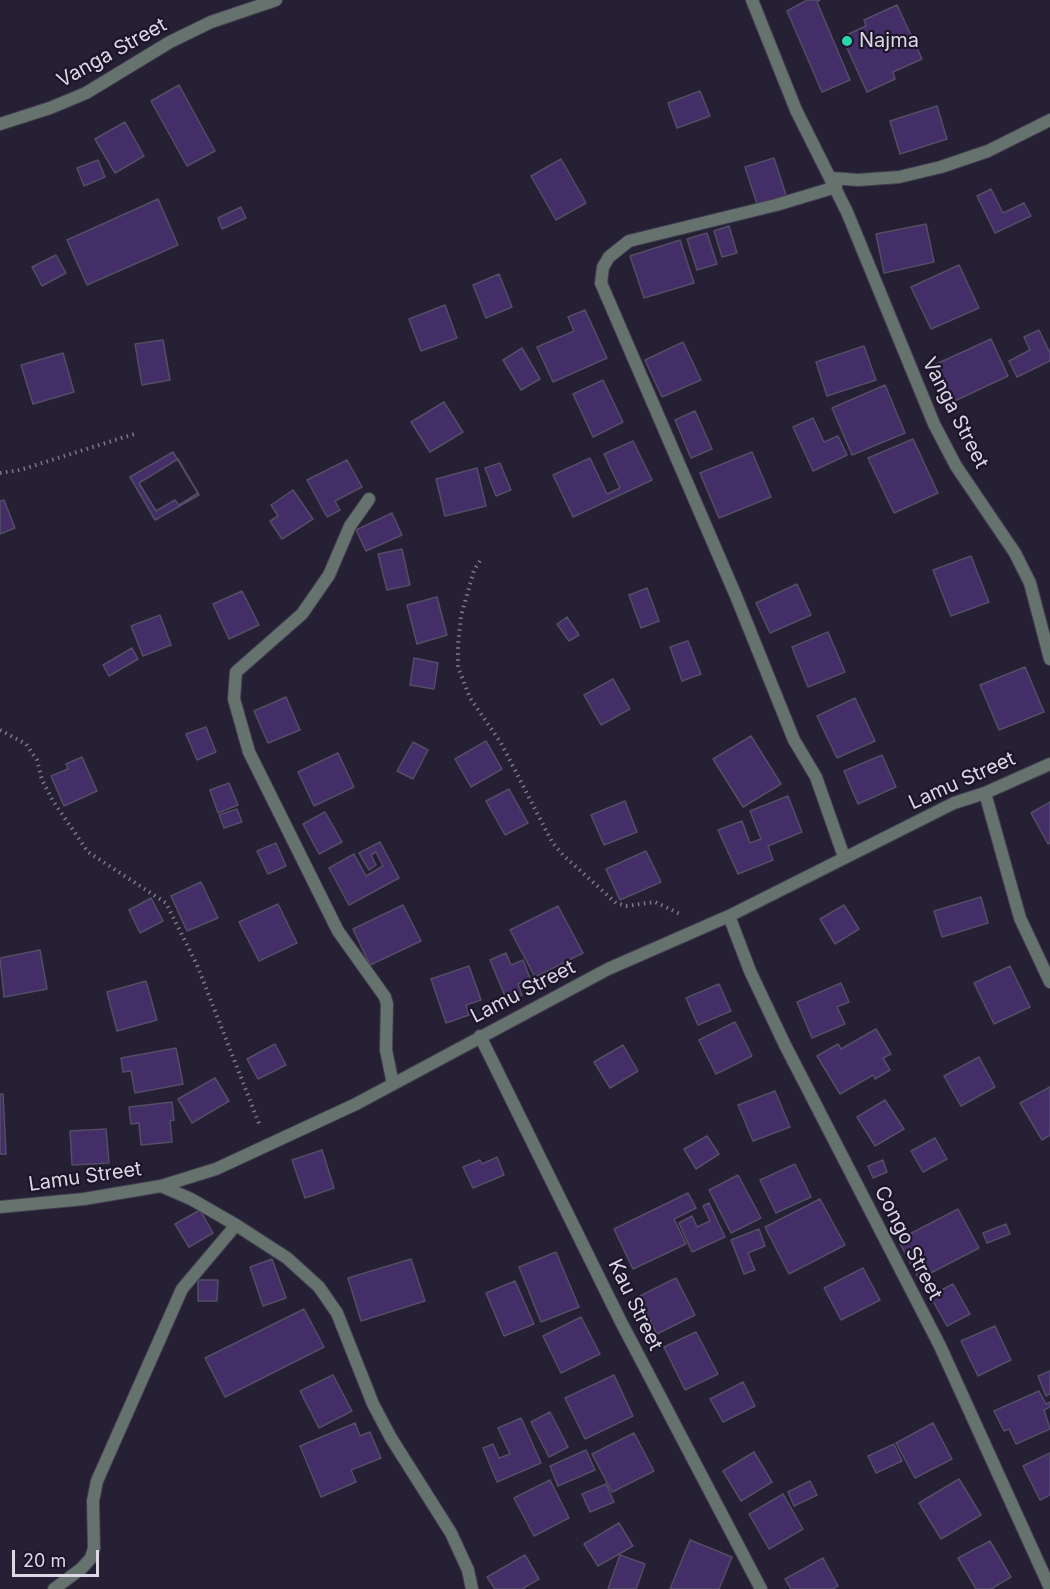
<!DOCTYPE html>
<html>
<head>
<meta charset="utf-8">
<style>
	body { margin:0 }
	#map { position:relative; width:1050px; height:1589px; overflow:hidden; background:#262034; font-family:Inter,sans-serif }
	canvas { display:block }
	.scale { position:absolute; left:12px; top:1550px; width:87px; height:27px; box-sizing:border-box; border:3px solid #dcd8e6; border-top:0; padding-left:8px; font-size:18px; line-height:21px; white-space:nowrap; color:#dcd8e6; -webkit-text-stroke:4px #1d162a; paint-order:stroke }
</style>
</head>
<body>
<div id="map">
<canvas width="1050" height="1589"></canvas>
<div class="scale">20 m</div>
</div>
<script>
const ctx = document.querySelector('canvas').getContext('2d');
ctx.lineJoin = 'round';
function paint(path, color) { ctx.fillStyle = color; ctx.fill(path, 'evenodd'); }
const shape = rows => new Path2D(rows.map(r => 'M' + r).join(''));
function strokePath(path, color, width, dash) { ctx.strokeStyle = color; ctx.lineWidth = width; ctx.lineCap = dash ? 'butt' : 'round'; ctx.setLineDash(dash || []); ctx.stroke(path); }
function write(font, color, halo, rows, align = 'center') {
  ctx.font = font + ' Inter,sans-serif'; ctx.lineWidth = 4.5; ctx.setLineDash([]); ctx.textBaseline = 'middle'; ctx.strokeStyle = halo; ctx.fillStyle = color; for (const [text, x, y, turn = 0] of rows) {
    ctx.save(); ctx.translate(x, y); ctx.rotate((+turn || 0) * Math.PI / 180); ctx.textAlign = isNaN(turn) ? turn : align; if (halo) ctx.strokeText(text, 0, 0); ctx.fillText(text, 0, 0); ctx.restore();
  }
}
const building = shape([
	[807,0,820,0,817,2,850,80,822,92,787,11,807,0],
	[897,5,922,59,893,72,895,79,867,92,842,37,866,26,864,20,897,5],
	[179,85,215,151,187,166,151,101,179,85],
	[700,91,710,116,677,128,668,103,700,91],
	[937,106,947,139,900,154,890,121,937,106],
	[125,122,144,156,115,173,95,139,125,122],
	[774,158,787,198,758,207,745,167,774,158],
	[561,159,586,203,556,220,531,176,561,159],
	[98,160,105,177,84,186,77,168,98,160],
	[991,189,1003,213,1024,203,1031,216,995,233,977,196,991,189],
	[158,199,178,245,87,285,67,240,158,199],
	[241,207,246,218,222,229,218,218,241,207],
	[926,224,934,262,884,273,876,234,926,224],
	[729,226,737,253,722,257,714,231,729,226],
	[707,233,717,264,697,270,687,239,707,233],
	[680,240,694,283,644,298,630,256,680,240],
	[56,255,66,273,42,286,32,267,56,255],
	[959,265,979,308,931,329,911,287,959,265],
	[499,274,512,307,486,318,473,285,499,274],
	[445,305,457,338,421,351,409,319,445,305],
	[585,310,607,358,553,382,537,347,574,331,568,317,585,310],
	[1039,330,1050,353,1050,361,1017,377,1009,361,1030,350,1024,337,1039,330],
	[991,339,1008,376,946,405,939,392,945,389,934,365,991,339],
	[163,340,170,380,142,385,135,344,163,340],
	[683,342,701,380,662,397,645,360,683,342],
	[864,346,876,380,827,396,816,362,864,346],
	[522,348,540,379,521,390,503,360,522,348],
	[63,353,74,392,33,404,21,365,63,353],
	[603,380,623,422,593,437,573,394,603,380],
	[885,385,905,433,852,455,832,408,885,385],
	[444,402,463,432,430,452,411,422,444,402],
	[695,411,712,449,691,458,675,420,695,411],
	[813,418,824,442,838,436,847,455,813,471,793,427,813,418],
	[913,439,938,493,894,513,868,458,913,439],
	[633,441,652,480,573,517,553,475,590,458,607,494,620,488,604,454,633,441],
	[173,452,199,495,155,520,130,477,173,452],
	[752,452,771,497,719,518,700,473,752,452],
	[178,459,198,493,179,505,175,500,156,511,139,483,178,459],
	[347,460,362,487,335,501,340,510,327,517,307,480,347,460],
	[500,463,511,490,496,496,485,468,500,463],
	[477,468,486,506,445,516,436,479,477,468],
	[293,490,313,519,282,539,270,521,278,516,271,505,293,490],
	[4,500,15,528,0,534,0,501,4,500],
	[392,513,402,535,366,551,356,530,392,513],
	[402,549,410,585,387,590,378,554,402,549],
	[971,556,989,602,951,616,933,570,971,556],
	[797,584,811,615,770,633,756,603,797,584],
	[647,588,659,621,641,628,629,595,647,588],
	[242,591,259,625,229,639,213,604,242,591],
	[437,597,447,635,417,644,407,605,437,597],
	[160,615,171,645,143,656,131,626,160,615],
	[567,617,579,635,569,641,557,624,567,617],
	[828,632,845,672,808,687,792,647,828,632],
	[688,641,701,674,682,681,670,647,688,641],
	[132,648,138,659,109,676,103,665,132,648],
	[414,658,438,663,434,689,410,685,414,658],
	[1025,667,1044,712,999,730,980,685,1025,667],
	[613,679,630,709,601,725,584,695,613,679],
	[286,697,300,730,268,743,254,711,286,697],
	[855,698,875,741,837,758,817,716,855,698],
	[206,727,216,752,197,760,186,734,206,727],
	[751,736,781,784,743,807,713,759,751,736],
	[486,741,502,769,471,787,455,759,486,741],
	[413,742,428,750,413,779,397,771,413,742],
	[338,753,354,787,314,806,298,772,338,753],
	[882,755,896,787,858,804,844,771,882,755],
	[82,757,97,791,64,806,51,776,68,769,66,764,82,757],
	[229,783,238,805,218,813,210,790,229,783],
	[509,789,528,823,505,835,486,801,509,789],
	[788,796,802,832,768,846,773,860,738,874,718,830,742,821,750,843,761,839,750,811,788,796],
	[625,801,637,832,604,845,591,815,625,801],
	[1050,802,1050,843,1048,844,1031,813,1050,802],
	[237,809,242,822,224,828,219,815,237,809],
	[325,812,342,842,319,854,303,824,325,812],
	[380,842,399,878,349,905,329,868,354,854,366,876,383,866,376,852,371,855,376,865,369,870,359,853,380,842],
	[276,843,286,866,268,874,257,851,276,843],
	[646,851,661,882,620,900,606,869,646,851],
	[201,882,218,918,187,931,171,896,201,882],
	[981,897,988,923,942,937,934,911,981,897],
	[151,898,163,921,140,933,129,910,151,898],
	[278,904,297,943,259,961,239,922,278,904],
	[403,905,421,941,370,965,353,929,403,905],
	[844,905,859,929,835,944,820,919,844,905],
	[558,906,583,953,535,977,510,930,558,906],
	[40,950,47,989,4,997,0,958,40,950],
	[506,953,511,965,523,960,530,978,518,984,522,995,507,1001,490,960,506,953],
	[469,966,481,1000,466,1005,469,1015,446,1023,431,979,469,966],
	[1010,966,1030,1007,994,1024,974,983,1010,966],
	[146,981,157,1020,117,1031,107,992,146,981],
	[841,983,849,1002,837,1007,845,1024,812,1038,797,1002,841,983],
	[719,984,731,1011,698,1025,686,998,719,984],
	[735,1022,752,1056,716,1074,699,1040,735,1022],
	[876,1029,891,1054,883,1058,890,1070,875,1079,873,1075,840,1094,817,1056,838,1044,841,1049,876,1029],
	[275,1044,286,1065,258,1079,247,1059,275,1044],
	[623,1045,638,1071,610,1088,594,1062,623,1045],
	[176,1048,183,1084,135,1093,131,1071,123,1072,121,1058,176,1048],
	[979,1057,995,1087,961,1106,944,1076,979,1057],
	[215,1078,229,1101,192,1123,178,1099,215,1078],
	[1050,1087,1050,1135,1042,1140,1020,1103,1050,1087],
	[775,1091,790,1127,753,1141,738,1105,775,1091],
	[0,1094,3,1094,6,1154,0,1154,0,1094],
	[885,1100,904,1129,875,1146,857,1117,885,1100],
	[172,1102,174,1120,170,1121,172,1142,141,1145,139,1123,131,1124,129,1107,172,1102],
	[106,1129,109,1163,72,1165,70,1131,106,1129],
	[707,1136,719,1154,696,1169,684,1149,707,1136],
	[935,1138,947,1159,923,1172,911,1151,935,1138],
	[322,1150,334,1188,305,1198,292,1160,322,1150],
	[497,1157,504,1175,473,1188,463,1167,480,1160,482,1164,497,1157],
	[883,1160,887,1172,873,1178,868,1166,883,1160],
	[795,1164,811,1197,776,1213,760,1180,795,1164],
	[738,1175,761,1218,731,1233,709,1190,738,1175],
	[688,1193,696,1208,674,1219,686,1244,633,1269,614,1229,688,1193],
	[820,1199,845,1245,789,1274,765,1227,820,1199],
	[709,1203,725,1237,692,1252,679,1223,692,1216,697,1227,710,1221,703,1206,709,1203],
	[958,1209,979,1248,919,1279,898,1240,958,1209],
	[200,1210,213,1233,189,1247,175,1224,200,1210],
	[1006,1224,1010,1234,987,1243,983,1233,1006,1224],
	[759,1229,765,1246,748,1253,755,1270,744,1274,731,1240,759,1229],
	[556,1252,579,1307,541,1322,519,1267,556,1252],
	[272,1259,286,1298,263,1306,250,1267,272,1259],
	[411,1259,425,1301,361,1321,348,1278,411,1259],
	[863,1268,880,1300,841,1320,824,1288,863,1268],
	[676,1278,695,1315,657,1334,638,1297,676,1278],
	[198,1280,218,1280,217,1301,198,1301,198,1280],
	[515,1281,534,1324,504,1336,486,1293,515,1281],
	[953,1284,970,1314,947,1326,930,1296,953,1284],
	[304,1309,324,1347,225,1397,205,1358,304,1309],
	[581,1317,600,1354,561,1373,543,1336,581,1317],
	[995,1326,1011,1360,978,1376,961,1341,995,1326],
	[696,1332,718,1374,685,1390,664,1347,696,1332],
	[1050,1371,1050,1394,1046,1396,1038,1376,1050,1371],
	[333,1375,352,1411,319,1428,300,1391,333,1375],
	[614,1375,633,1416,585,1439,565,1398,614,1375],
	[743,1382,755,1406,723,1422,710,1399,743,1382],
	[1039,1391,1046,1404,1050,1402,1050,1407,1044,1410,1050,1429,1016,1444,1009,1429,1004,1431,994,1411,1039,1391],
	[550,1412,568,1447,549,1457,531,1422,550,1412],
	[521,1418,541,1463,497,1482,483,1448,493,1444,499,1458,510,1454,498,1428,521,1418],
	[355,1423,360,1436,370,1432,381,1458,351,1470,356,1482,321,1497,300,1446,355,1423],
	[933,1423,952,1459,915,1478,896,1443,933,1423],
	[634,1433,654,1471,612,1492,592,1454,634,1433],
	[894,1444,902,1461,876,1473,868,1456,894,1444],
	[586,1450,595,1470,558,1486,550,1466,586,1450],
	[754,1452,772,1482,741,1501,723,1471,754,1452],
	[1050,1453,1050,1495,1040,1500,1023,1466,1050,1453],
	[959,1479,981,1515,941,1539,919,1503,959,1479],
	[550,1480,569,1518,534,1536,514,1498,550,1480],
	[810,1481,817,1495,794,1506,788,1492,810,1481],
	[606,1484,614,1502,590,1512,582,1494,606,1484],
	[783,1494,803,1529,769,1549,749,1514,783,1494],
	[619,1523,633,1546,598,1566,584,1544,619,1523],
	[690,1540,732,1557,719,1589,670,1589,690,1540],
	[990,1541,1011,1577,991,1589,976,1589,958,1558,990,1541],
	[525,1555,539,1579,522,1589,495,1589,487,1577,525,1555],
	[620,1555,645,1564,636,1589,608,1589,620,1555],
	[823,1558,838,1586,833,1589,791,1589,785,1579,823,1558]
]);
paint(building, '#432e67');
strokePath(building, '#544d65', 1.5);
const service = shape([
	[54,1589,82,1568,91,1558,94,1548,93,1501,97,1481,182,1289,236,1225]
]);
const minor = shape([
	[752,0,796,110,847,212,934,424,956,466,1015,553,1030,583,1050,659],
	[0,124,50,108,86,93,170,42,211,22,276,0],
	[832,178,858,180,899,177,941,167,988,151,1050,120],
	[836,187,776,205,629,241,609,257,603,267,601,283,736,596,794,740,816,777,844,857],
	[369,499,350,526,329,575,302,614,236,672,234,699,249,752,338,931,385,997,387,1004,386,1050,393,1084],
	[985,793,1020,918,1050,982],
	[729,916,750,971,784,1043,940,1346,1050,1588],
	[480,1036,620,1320,761,1589],
	[161,1186,191,1199,236,1225,287,1258,319,1287,337,1313,373,1404,391,1438,451,1533,468,1570,472,1589],
	[0,1207,84,1199,161,1186,216,1169,356,1104,608,969,729,916,954,803,985,793,1050,764]
]);
strokePath(service, '#433d50', 14);
strokePath(minor, '#433d50', 14);
strokePath(shape([
	[0,473,20,470,134,434],
	[480,561,474,570,461,616,458,644,458,667,470,698,501,743,552,842,563,855,616,903,626,906,655,902,682,915],
	[0,730,26,744,37,760,42,780,53,801,88,852,166,903,197,965,260,1126]
]), '#7c7789', 4, [1.5, 4.5]);
strokePath(service, '#65726d', 12);
strokePath(minor, '#65726d', 12);
for (const [x, y, r, color] of [
	[847,41,6,"#2ad5ac"]
]) { const dot = new Path2D(); dot.arc(x, y, r, 0, 2 * Math.PI); ctx.fillStyle = color; ctx.fill(dot); strokePath(dot, '#1d162a', 2); }
write('20px', '#dcd8e6', '#1d162a', [
	["Najma",859,41]
], 'left');
write('20px', '#dcd8e6', '#1d162a', [
	["Vanga Street",112,53,-29],
	["Vanga Street",955,413,63],
	["Lamu Street",962,781,-24],
	["Lamu Street",523,992,-27],
	["Lamu Street",85,1177,-8],
	["Congo Street",908,1243,63],
	["Kau Street",635,1305,64]
]);
</script>
</body>
</html>
